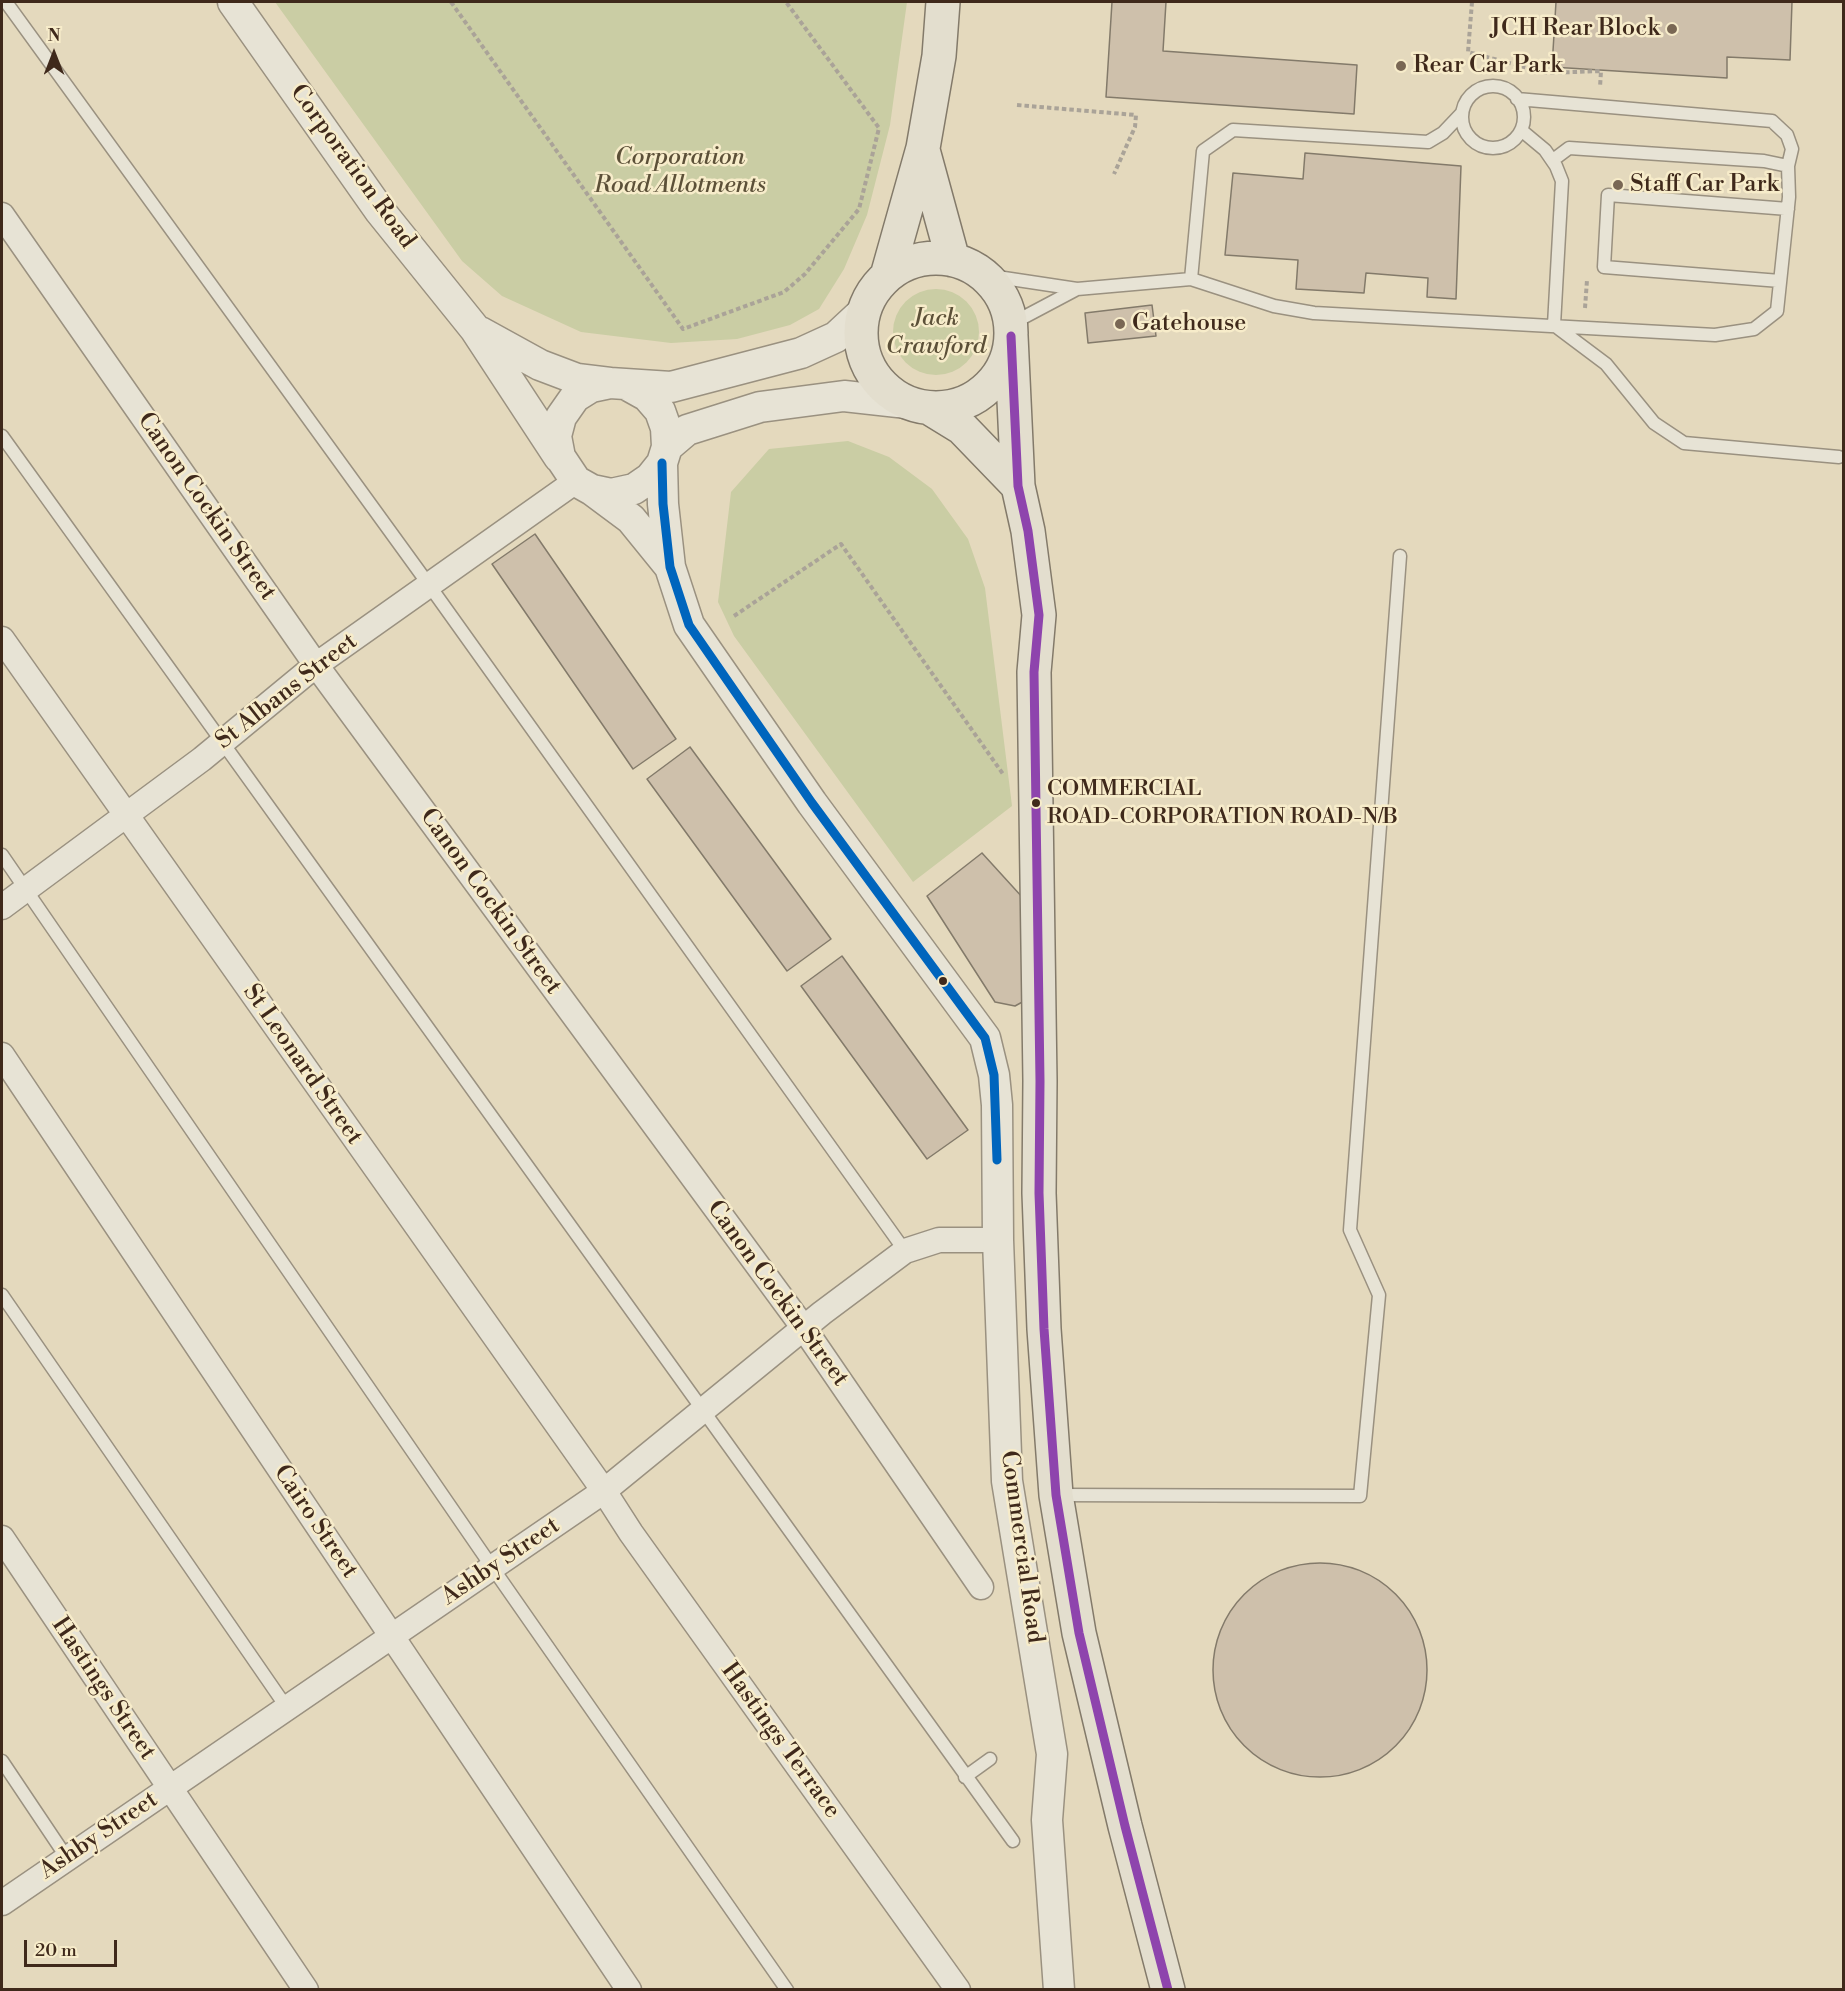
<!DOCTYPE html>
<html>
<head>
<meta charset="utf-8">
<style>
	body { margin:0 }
	#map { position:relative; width:1845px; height:1991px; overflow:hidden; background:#e4d9bd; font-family:"Libre Bodoni",serif }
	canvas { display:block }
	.frame { position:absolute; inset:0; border:3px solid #3f291b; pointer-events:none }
	.north { position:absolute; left:24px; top:24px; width:60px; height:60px; -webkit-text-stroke:4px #f7ecca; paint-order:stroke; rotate:0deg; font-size:16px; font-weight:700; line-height:24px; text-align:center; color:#3f291b }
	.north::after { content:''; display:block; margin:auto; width:21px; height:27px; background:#3f291b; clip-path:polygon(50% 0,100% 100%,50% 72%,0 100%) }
	.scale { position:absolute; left:24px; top:1940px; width:93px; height:27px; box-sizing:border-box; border:3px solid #3f291b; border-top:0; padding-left:8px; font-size:18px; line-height:21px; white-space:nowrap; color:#3f291b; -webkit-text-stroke:4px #f7ecca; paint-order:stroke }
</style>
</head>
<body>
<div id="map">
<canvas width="1845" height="1991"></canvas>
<div class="frame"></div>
<div class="north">N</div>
<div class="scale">20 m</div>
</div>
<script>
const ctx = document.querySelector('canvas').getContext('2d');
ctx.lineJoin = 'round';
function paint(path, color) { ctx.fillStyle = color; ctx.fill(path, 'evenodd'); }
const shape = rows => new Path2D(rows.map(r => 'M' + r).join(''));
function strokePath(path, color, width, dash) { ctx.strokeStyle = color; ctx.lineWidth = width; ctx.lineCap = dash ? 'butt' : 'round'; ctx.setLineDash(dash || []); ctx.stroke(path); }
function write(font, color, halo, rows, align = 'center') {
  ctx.font = font + ' "Libre Bodoni",serif'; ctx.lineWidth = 5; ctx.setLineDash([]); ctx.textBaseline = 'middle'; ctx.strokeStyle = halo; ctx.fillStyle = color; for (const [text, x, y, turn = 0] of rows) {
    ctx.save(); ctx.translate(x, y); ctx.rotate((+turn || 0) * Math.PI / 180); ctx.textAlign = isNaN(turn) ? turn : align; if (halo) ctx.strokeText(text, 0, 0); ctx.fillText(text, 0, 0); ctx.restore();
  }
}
paint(shape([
	[275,2,907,2,890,125,867,215,844,269,819,309,790,325,737,339,671,343,581,332,502,296,462,261],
	'893 332a43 43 0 1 1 86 0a43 43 0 1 1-86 0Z',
	[848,441,889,457,932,489,968,539,985,588,1012,806,913,882,734,636,718,602,731,492,769,449]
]), '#cacda4');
const building = shape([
	[1112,2,1166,2,1163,51,1357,65,1354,114,1106,97,1112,2],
	[1556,2,1792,2,1790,60,1727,57,1727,78,1552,67,1556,2],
	[1305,153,1461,166,1456,299,1427,297,1428,278,1366,273,1364,293,1296,289,1298,260,1225,255,1233,173,1303,179,1305,153],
	[1152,305,1156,336,1088,343,1085,313,1152,305],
	[535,534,676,739,633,769,492,564,535,534],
	[690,747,831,939,787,971,647,779,690,747],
	[982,853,1023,898,1026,1000,1015,1006,995,1002,927,896,982,853],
	[842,956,968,1130,927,1159,801,986,842,956],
	'1213 1670a107 107 0 1 1 214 0a107 107 0 1 1-214 0Z'
]);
paint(building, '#cec0ab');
strokePath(building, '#837a6a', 1.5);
const service = shape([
	[6,2,429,585,905,1251],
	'1462 117a31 31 0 1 1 62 0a31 31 0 1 1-62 0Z',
	[1521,130,1545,150,1556,166,1562,181,1554,325,1606,364,1654,423,1684,443,1839,457],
	[1553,160,1569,148,1764,161,1788,166],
	[984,275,1077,289,1191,279,1274,306,1314,313,1715,335,1754,329,1777,311,1789,197,1788,166,1792,149,1787,135,1772,121,1517,99],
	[1191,279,1203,151,1233,130,1428,142,1443,133,1462,113],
	[1780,281,1604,267,1608,195,1788,209],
	[1011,324,1077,289],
	[2,436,1013,1841],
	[2,855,492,1567,787,1990],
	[2,1295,287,1708],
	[1057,1495,1360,1496,1379,1295,1350,1230,1400,556],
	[2,1761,67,1858],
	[965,1777,990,1759]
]);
const minor = shape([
	[2,215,316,665,803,1327,981,1587],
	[2,639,604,1491,631,1533,958,1990],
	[2,907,202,759,316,665,576,481],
	[2,1055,629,1990],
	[2,1538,306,1990],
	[2,1903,604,1491,822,1313,905,1251,939,1240,998,1240]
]);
const tertiary = shape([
	[233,2,380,211,475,329,559,457],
	[480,332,540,365,577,379,610,383],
	[629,386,647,396,660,411,666,428,667,447,662,463,650,478,634,489,611,494,592,490,576,481,560,457,556,436,561,417,575,397,591,387,610,383,671,387,801,353,836,337,865,310],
	[667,447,687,430,760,407,844,396,907,403],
	[662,463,663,504,670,567,689,625,812,803,985,1038,994,1075,997,1105,998,1240,1007,1481,1052,1754,1047,1820,1059,1990],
	[592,490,631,519,670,567]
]);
const trunk = shape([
	[923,150,953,260],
	'861 333a75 75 0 1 1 150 0a75 75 0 1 1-150 0Z',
	[887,276,923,148,939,56,943,2],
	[1011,336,1018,486,1028,531,1039,615,1034,672,1040,1081,1039,1193,1044,1329,1056,1495,1079,1633,1125,1826,1168,1990],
	[931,409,962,428,1018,486]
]);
strokePath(service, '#9a9180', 15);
strokePath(minor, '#9a9180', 27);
strokePath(tertiary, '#9a9180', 33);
strokePath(trunk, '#837a6a', 36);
strokePath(shape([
	[451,2,683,329,784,292,805,274,859,209,879,128,786,2],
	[1472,2,1468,52,1547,73,1601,71,1600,87],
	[1017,105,1136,115,1135,127,1114,174],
	[1585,308,1587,280],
	[734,616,841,544,1003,774]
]), '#aaa398', 4, [4.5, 3]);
strokePath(service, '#e7e3d5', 12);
strokePath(minor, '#e7e3d5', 24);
strokePath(tertiary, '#e7e3d5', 30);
strokePath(trunk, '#e3dece', 33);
strokePath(shape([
	[1011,336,1018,486,1028,531,1039,615,1034,672,1040,1081,1039,1193,1044,1329,1056,1495,1079,1633,1125,1826,1168,1990]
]), '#8e44ad', 9);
strokePath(shape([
	[662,463,663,504,670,567,689,625,812,803,985,1038,994,1075,997,1160]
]), '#0065bd', 9);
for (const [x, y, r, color] of [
	[1672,29,6,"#796754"],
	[1401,66,6,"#796754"],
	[1618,185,6,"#796754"],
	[1120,324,6,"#796754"],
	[1036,803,5,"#3f291b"],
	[943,981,5,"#3f291b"]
]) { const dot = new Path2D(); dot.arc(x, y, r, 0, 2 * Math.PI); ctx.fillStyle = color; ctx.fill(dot); strokePath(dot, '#f7ecca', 2); }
write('22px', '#3f291b', '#f7ecca', [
	["COMMERCIAL",1047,790],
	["ROAD-CORPORATION ROAD-N/B",1047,818]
], 'left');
write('24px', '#3f291b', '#f7ecca', [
	["JCH Rear Block",1660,29,"right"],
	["Rear Car Park",1413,66],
	["Staff Car Park",1630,185],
	["Gatehouse",1132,324]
], 'left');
write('italic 24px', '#5c5038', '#f7ecca', [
	["Corporation",680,158],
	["Road Allotments",680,186],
	["Jack",936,319],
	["Crawford",936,347]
]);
write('24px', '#3f291b', '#f7ecca', [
	["Corporation Road",352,167,54],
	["Canon Cockin Street",206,507,55],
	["St Albans Street",287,692,-38],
	["Canon Cockin Street",490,902,54],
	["St Leonard Street",302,1065,55],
	["Canon Cockin Street",777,1294,54],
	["Cairo Street",315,1522,56],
	["Commercial Road",1021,1547,82],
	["Ashby Street",501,1562,-34],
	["Hastings Street",103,1689,56],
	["Hastings Terrace",780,1741,54],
	["Ashby Street",99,1836,-34]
]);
</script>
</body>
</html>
